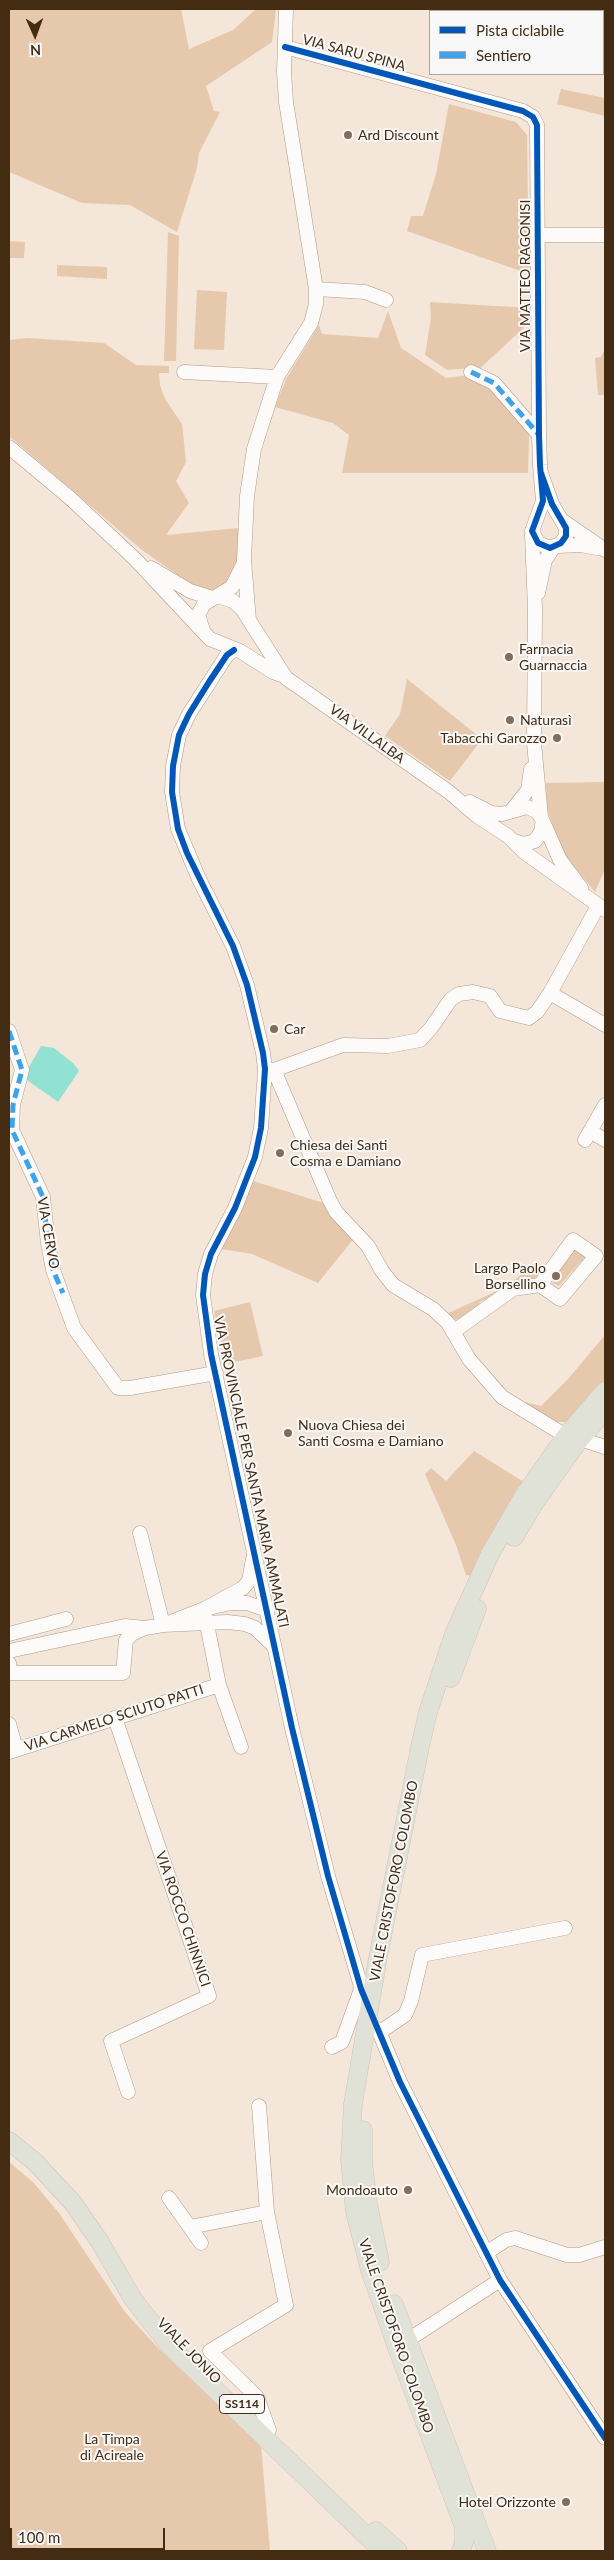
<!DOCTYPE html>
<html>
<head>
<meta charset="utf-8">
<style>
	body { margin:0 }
	#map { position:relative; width:614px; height:2560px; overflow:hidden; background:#f4e6d9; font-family:Lato,sans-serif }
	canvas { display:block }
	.frame { position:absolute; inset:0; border:10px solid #442c13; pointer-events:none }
	.legend { position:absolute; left:429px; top:10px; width:175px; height:65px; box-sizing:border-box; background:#f8f8f8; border:1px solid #b0a69c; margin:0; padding:6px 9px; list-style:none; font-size:15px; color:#442c13 }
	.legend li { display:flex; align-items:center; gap:10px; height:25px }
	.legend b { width:25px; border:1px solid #b0a69c }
	.north { position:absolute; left:10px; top:10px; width:50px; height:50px; -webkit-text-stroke:4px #f8f8f8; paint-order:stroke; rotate:178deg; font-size:14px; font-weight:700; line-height:20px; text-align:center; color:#442c13 }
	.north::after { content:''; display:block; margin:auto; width:18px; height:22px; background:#442c13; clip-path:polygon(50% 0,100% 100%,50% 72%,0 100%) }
	.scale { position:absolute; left:10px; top:2528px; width:155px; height:22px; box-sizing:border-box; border:2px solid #442c13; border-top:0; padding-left:6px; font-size:15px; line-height:18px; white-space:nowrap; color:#442c13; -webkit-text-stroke:4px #f8f8f8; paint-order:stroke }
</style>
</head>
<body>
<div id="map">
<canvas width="614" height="2560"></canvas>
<div class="frame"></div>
<ul class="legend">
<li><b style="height:6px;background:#0057b8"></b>Pista ciclabile</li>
<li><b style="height:6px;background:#3fa3ea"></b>Sentiero</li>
</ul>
<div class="north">N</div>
<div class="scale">100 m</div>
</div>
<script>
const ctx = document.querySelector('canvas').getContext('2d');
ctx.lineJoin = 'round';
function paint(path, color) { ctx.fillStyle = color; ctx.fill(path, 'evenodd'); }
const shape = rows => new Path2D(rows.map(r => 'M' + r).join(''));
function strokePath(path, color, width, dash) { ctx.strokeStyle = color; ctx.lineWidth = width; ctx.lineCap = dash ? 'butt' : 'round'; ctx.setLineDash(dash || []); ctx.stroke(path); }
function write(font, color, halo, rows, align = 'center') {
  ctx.font = font + ' Lato,sans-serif'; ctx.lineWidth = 4; ctx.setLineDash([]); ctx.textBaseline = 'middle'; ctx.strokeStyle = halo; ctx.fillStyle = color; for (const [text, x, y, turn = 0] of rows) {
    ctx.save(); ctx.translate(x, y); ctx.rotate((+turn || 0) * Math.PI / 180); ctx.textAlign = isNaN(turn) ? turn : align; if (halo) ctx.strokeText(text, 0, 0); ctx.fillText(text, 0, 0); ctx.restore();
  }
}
paint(shape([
	[9,9,181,9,189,49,233,30,256,9,276,9,272,42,206,86,214,111,220,112,199,153,197,168,177,232,130,205,82,203,9,172],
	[561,89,605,98,605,116,557,104],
	[449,104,516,122,527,135,529,274,407,231,411,216,423,216,436,174],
	[168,232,179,236,176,361,164,361],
	[9,241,25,242,24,258,9,258],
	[57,265,107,267,107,279,57,276],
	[197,290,227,292,224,350,194,349],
	[430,302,529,308,529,323,477,371,472,368,447,370,425,355,431,318],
	[388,311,401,348,446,378,469,375,492,390,529,435,528,473,342,473,349,435,333,423,275,407,286,379,319,325,322,334,378,338],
	[27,338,104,343,136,365,169,366,169,373,159,373,160,385,165,399,182,424,186,462,176,481,189,503,166,535,238,528,238,563,232,578,214,592,199,590,142,550,9,436,9,340],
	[605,349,605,395,598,395,595,358,601,357],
	[407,679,482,739,450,781,385,736,400,714],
	[605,782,605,869,595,892,562,852,547,809,546,783],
	[253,1181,327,1204,355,1237,318,1283,252,1254,221,1249],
	[575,1248,585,1257,559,1286,553,1283,552,1275],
	[533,1264,542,1264,543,1269,533,1281,485,1302,483,1300,479,1303,481,1306,460,1319,451,1320,444,1315,508,1286],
	[250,1302,263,1356,226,1364,214,1311],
	[605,1335,605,1381,571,1419,567,1422,554,1422,512,1399,541,1406,568,1379],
	[474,1451,524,1482,472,1576,466,1575,456,1545,425,1474,431,1468,446,1481],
	[9,2162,33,2182,59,2213,125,2312,159,2349,261,2445,270,2551,9,2551]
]), '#e6c8ad');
paint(shape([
	[41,1046,54,1048,73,1063,79,1071,58,1102,27,1080,25,1074]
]), '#92e2d4');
const minor = shape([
	[285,47,523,111,533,117,537,125,539,435,540,465,543,501,532,531,538,543,550,548,561,543,566,536,566,528,552,504,541,473],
	[537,235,605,235],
	[316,289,365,292,386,300],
	[184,372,277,377],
	[471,372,494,383,539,435],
	[9,447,70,498,135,559,210,639,240,651,273,672,284,676],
	[563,521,605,550],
	[532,534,535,609,534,743,541,817,560,860,581,888],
	[558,546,581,545,597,548],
	[151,568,190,591,212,598],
	[538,593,545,560,554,547],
	[218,596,233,601,242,609,286,678,449,792,477,816,508,836,524,852,605,910],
	[249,620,244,560,247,496,254,449,277,377,311,323,316,304,316,289,286,102,284,72,286,9],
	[203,630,198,615,204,604,232,587,243,565],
	[234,650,227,655,189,714,179,735,173,766,172,792,178,829,199,879,233,946,247,985,263,1053,265,1069,261,1128,255,1157,235,1208,211,1254,205,1274,203,1295,211,1354,292,1728,328,1876,363,1993],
	[470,802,491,813,502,814,527,807,536,811,541,817],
	[512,810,528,790,531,769],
	[514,841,524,844,535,841,541,832,542,825],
	[550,993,605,1025],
	[9,1031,22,1070,13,1105,12,1130,43,1197,48,1243,53,1270,74,1328,118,1388,130,1388,216,1373],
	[265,1069,274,1070,343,1045,388,1046,420,1040,431,1028,451,999,459,994,473,992,490,996,500,1011,529,1018,537,1012,550,993,598,906],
	[274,1070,330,1201,336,1212,368,1246,382,1271,393,1285,433,1309,448,1323,469,1359,502,1397,566,1436],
	[590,1131,605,1140],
	[585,1140,605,1105],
	[453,1332,513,1289,540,1285,560,1299,596,1256,573,1240,540,1285],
	[580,1439,605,1447],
	[140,1533,163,1625],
	[171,1622,204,1609,243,1588,249,1581,253,1559],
	[9,1634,66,1619],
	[9,1651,125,1626,145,1628,163,1625,227,1622,245,1624,255,1628,274,1646],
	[9,1663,11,1673,123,1673,126,1640,132,1634,145,1628],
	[219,1685,241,1747],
	[115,1718,209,1996,111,2041,128,2092],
	[9,1724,16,1749],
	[9,1752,219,1685,204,1609,231,1603,247,1603,267,1610],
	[378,2029,400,2082,500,2280,605,2438],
	[380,2032,405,2015,411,2001,422,1955,565,1928],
	[332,2047,342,2042,361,1989],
	[259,2106,267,2212,286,2305,210,2351,257,2397,269,2430],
	[169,2198,201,2243],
	[190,2227,267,2212],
	[486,2253,506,2240,515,2238,567,2255,579,2255,605,2247],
	[408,2340,500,2280]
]);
const major = shape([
	[514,1537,535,1502,580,1439,605,1410],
	[451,1678,477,1609],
	[363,2130,363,2162,368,2204,380,2262],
	[9,2141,35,2162,73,2203,100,2242,133,2299,169,2345,382,2551],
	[394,2304,487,2551],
	[376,2531,398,2551],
	[461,2551,464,2542,464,2527,396,2345,370,2270,355,2212,350,2160,353,2104,378,1957,420,1747,428,1712,454,1634,490,1554,523,1497,566,1436,605,1391]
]);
strokePath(minor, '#ac9b89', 15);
strokePath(major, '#cec4b9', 19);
strokePath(minor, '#fdfbf9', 14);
strokePath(major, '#e0e1d7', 18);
strokePath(shape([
	[471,372,494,383,539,435],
	[9,1031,22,1070,13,1105,12,1130,43,1197,48,1243,53,1270,63,1293]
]), '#3fa3ea', 5, [10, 5]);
strokePath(shape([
	[285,47,523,111,533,117,537,125,539,435,540,465,543,501,532,531,538,543,550,548,561,543,566,536,566,528,552,504,541,473],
	[234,650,227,655,209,682,189,714,179,735,173,766,172,792,178,829,187,853,233,946,247,985,263,1053,265,1069,261,1128,255,1157,235,1208,211,1254,205,1274,203,1295,211,1354,292,1728,328,1876,361,1989,400,2082,500,2280,605,2438]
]), '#0057b8', 6);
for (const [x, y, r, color] of [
	[348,135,5,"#826d58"],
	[509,657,5,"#826d58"],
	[510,720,5,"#826d58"],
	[557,738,5,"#826d58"],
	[274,1029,5,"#826d58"],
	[280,1153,5,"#826d58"],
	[556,1276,5,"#826d58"],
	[288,1433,5,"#826d58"],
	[408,2190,5,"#826d58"],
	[566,2502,5,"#826d58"]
]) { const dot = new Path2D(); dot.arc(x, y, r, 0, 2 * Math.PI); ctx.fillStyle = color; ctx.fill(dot); strokePath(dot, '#f8f8f8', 2); }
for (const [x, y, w] of [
	[242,2404,45]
]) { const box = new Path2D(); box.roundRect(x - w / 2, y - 9.5, w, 19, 4); ctx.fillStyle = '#f8f8f8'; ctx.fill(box); strokePath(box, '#442c13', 1); }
write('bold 12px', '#442c13', null, [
	["SS114",242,2404]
]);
write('14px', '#442c13', '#f8f8f8', [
	["VIA SARU SPINA",354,53,15],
	["VIA MATTEO RAGONISI",525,276,-90],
	["VIA VILLALBA",367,734,36],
	["VIA CERVO",48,1233,80],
	["VIA PROVINCIALE PER SANTA MARIA AMMALATI",251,1472,78],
	["VIA CARMELO SCIUTO PATTI",114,1718,-18],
	["VIALE CRISTOFORO COLOMBO",394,1881,-79],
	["VIA ROCCO CHINNICI",183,1919,71],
	["VIALE CRISTOFORO COLOMBO",396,2336,71],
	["VIALE JONIO",189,2351,46]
]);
write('14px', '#442c13', '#f8f8f8', [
	["Ard Discount",358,135],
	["Farmacia",519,649],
	["Guarnaccia",519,665],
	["Naturasì",520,720],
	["Tabacchi Garozzo",547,738,"right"],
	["Car",284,1029],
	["Chiesa dei Santi",290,1145],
	["Cosma e Damiano",290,1161],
	["Largo Paolo",546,1268,"right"],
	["Borsellino",546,1284,"right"],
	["Nuova Chiesa dei",298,1425],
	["Santi Cosma e Damiano",298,1441],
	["Mondoauto",398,2190,"right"],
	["Hotel Orizzonte",556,2502,"right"]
], 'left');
write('14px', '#472d11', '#f8f8f8', [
	["La Timpa",112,2439],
	["di Acireale",112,2455]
]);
</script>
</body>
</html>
